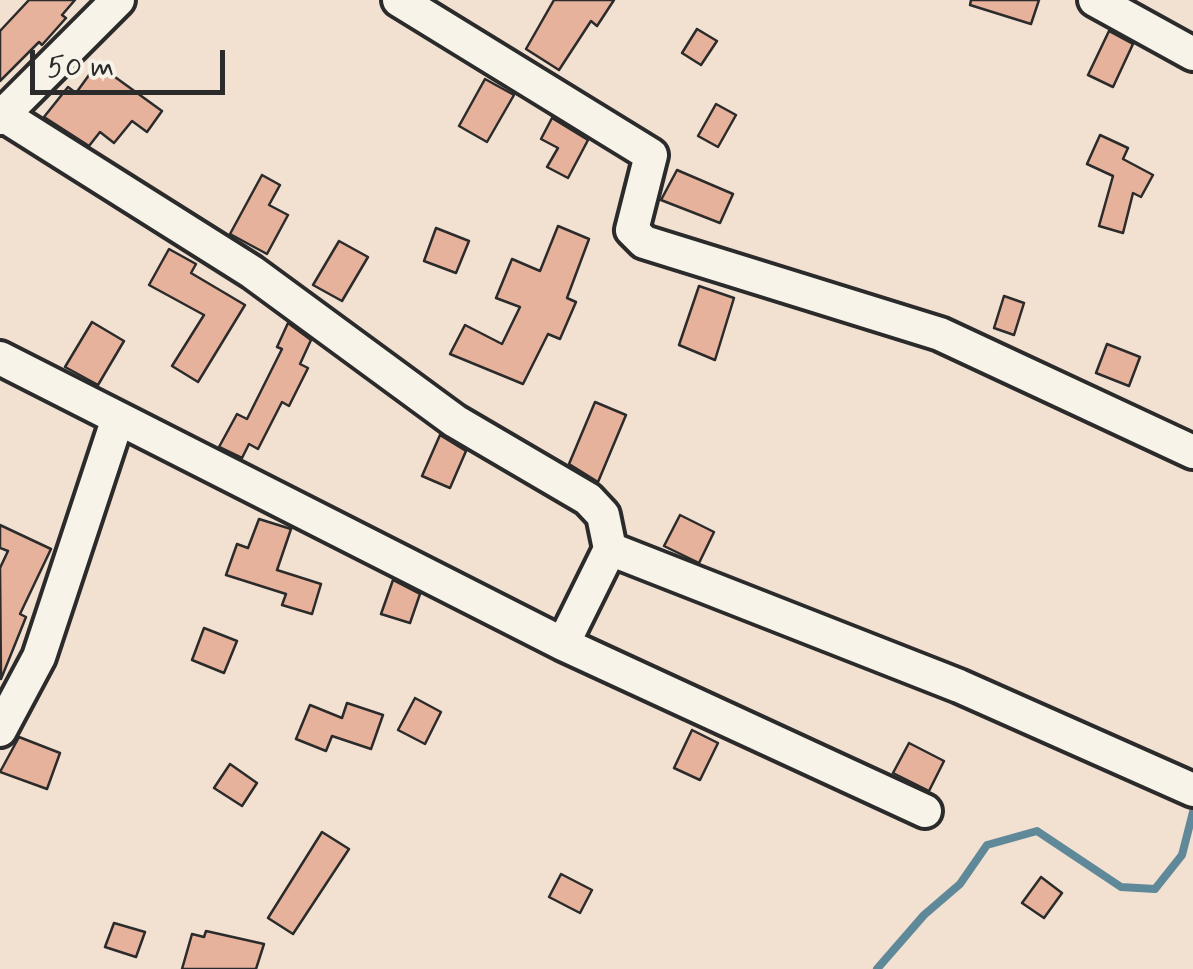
<!DOCTYPE html>
<html>
<head>
<meta charset="utf-8">
<style>
	body { margin:0 }
	#map { position:relative; width:1193px; height:969px; overflow:hidden; background:#f2e0d1; font-family:Mynerve,sans-serif }
	canvas { display:block }
	.scale { position:absolute; left:30px; top:50px; width:195px; height:45px; box-sizing:border-box; border:5px solid #2b2b2b; border-top:0; padding-left:12px; font-size:30px; line-height:35px; white-space:nowrap; color:#2b2b2b; -webkit-text-stroke:8px #f7f3e8; paint-order:stroke }
</style>
</head>
<body>
<div id="map">
<canvas width="1193" height="969"></canvas>
<div class="scale">50 m</div>
</div>
<script>
const ctx = document.querySelector('canvas').getContext('2d');
ctx.lineJoin = 'round';
const shape = rows => new Path2D(rows.map(r => 'M' + r).join(''));
function strokePath(path, color, width, dash) { ctx.strokeStyle = color; ctx.lineWidth = width; ctx.lineCap = dash ? 'butt' : 'round'; ctx.setLineDash(dash || []); ctx.stroke(path); }
function paint(path, color) { ctx.fillStyle = color; ctx.fill(path, 'evenodd'); }
strokePath(shape([
	[877,969,924,915,960,884,987,845,1037,831,1121,887,1155,889,1182,855,1193,812]
]), '#5f8999', 8);
const building = shape([
	[29,0,75,0,62,15,66,18,42,45,39,42,0,81,0,31,29,0],
	[554,0,614,0,597,26,591,21,559,70,526,49,554,0],
	[971,0,1039,0,1031,24,970,5,971,0],
	[697,29,717,41,701,65,682,53,697,29],
	[1109,31,1133,44,1113,87,1088,75,1109,31],
	[97,64,162,111,147,132,132,121,114,143,100,132,89,146,44,117,68,87,76,93,97,64],
	[485,79,514,95,487,142,459,126,485,79],
	[716,104,736,115,718,147,698,136,716,104],
	[552,118,588,140,568,178,547,167,558,148,541,139,552,118],
	[1100,135,1128,148,1123,159,1153,175,1141,197,1133,193,1123,233,1099,226,1113,176,1087,164,1100,135],
	[677,170,733,194,720,223,661,200,677,170],
	[262,175,280,185,269,205,288,215,267,254,230,234,262,175],
	[558,226,589,239,567,298,576,302,560,339,548,334,523,384,450,354,465,325,502,344,520,307,496,298,512,259,540,271,558,226],
	[436,228,469,241,456,273,424,261,436,228],
	[339,241,368,257,342,301,313,285,339,241],
	[169,249,196,264,191,273,245,305,198,382,172,366,204,315,149,285,169,249],
	[699,286,734,298,715,360,679,345,699,286],
	[1004,296,1024,303,1014,335,994,328,1004,296],
	[92,322,124,341,98,385,65,367,92,322],
	[288,323,311,340,300,364,308,368,289,406,282,402,258,449,249,444,242,458,219,447,237,414,247,419,282,349,277,347,288,323],
	[1107,344,1140,357,1129,386,1096,373,1107,344],
	[595,402,626,415,598,482,569,464,595,402],
	[440,435,466,451,450,488,422,476,440,435],
	[680,515,714,532,699,563,664,546,680,515],
	[259,519,291,529,277,570,321,584,312,614,282,605,286,594,226,575,237,544,248,548,259,519],
	[0,525,51,549,20,614,26,617,1,679,0,568,8,551,0,548,0,525],
	[393,580,420,594,410,623,381,614,393,580],
	[204,628,237,641,224,673,192,660,204,628],
	[415,698,441,712,425,744,398,730,415,698],
	[347,703,383,715,371,749,332,736,326,751,296,739,310,705,342,718,347,703],
	[692,730,718,743,700,780,674,768,692,730],
	[19,737,60,753,47,789,0,772,19,737],
	[909,743,944,761,929,791,893,773,909,743],
	[230,764,257,783,242,806,214,788,230,764],
	[322,832,349,849,293,934,268,918,322,832],
	[561,874,592,890,580,913,549,897,561,874],
	[1041,877,1062,893,1044,918,1022,903,1041,877],
	[114,923,145,932,136,957,105,947,114,923],
	[206,931,264,944,256,969,182,969,192,934,204,937,206,931]
]);
paint(building, '#e7b29b');
strokePath(building, '#2b2b2b', 2.5);
const minor = shape([
	[399,0,651,155,632,230,644,242,940,334,1193,452],
	[1095,0,1193,54],
	[3,115,252,272,455,421,588,499,603,515,610,549,563,644],
	[0,118,118,0],
	[0,358,563,644,925,811],
	[610,549,959,686,1193,790],
	[0,730,39,657,117,421]
]);
strokePath(minor, '#2b2b2b', 40);
strokePath(minor, '#f7f3e8', 32);
</script>
</body>
</html>
